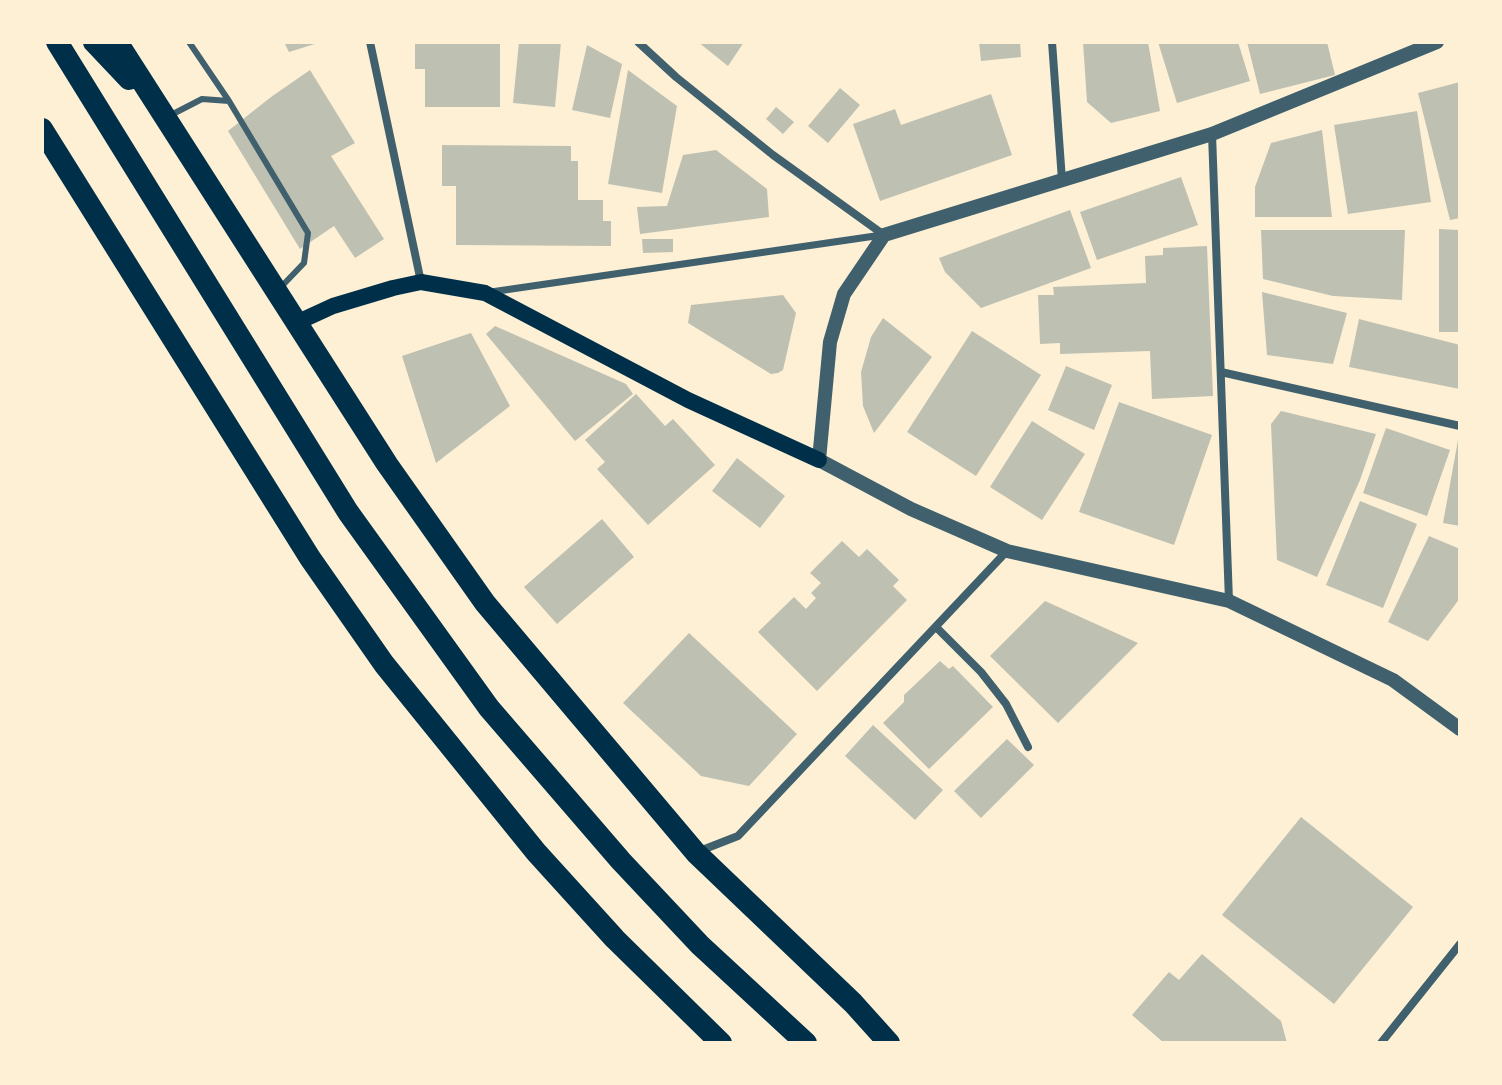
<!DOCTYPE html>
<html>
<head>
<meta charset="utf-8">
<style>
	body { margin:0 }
	#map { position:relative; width:1502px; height:1085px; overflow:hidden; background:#fdf0d5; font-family:"Roboto Condensed",sans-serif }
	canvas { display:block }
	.frame { position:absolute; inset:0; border:44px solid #fdf0d5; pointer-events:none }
</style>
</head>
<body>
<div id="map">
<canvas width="1502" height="1085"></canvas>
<div class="frame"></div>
</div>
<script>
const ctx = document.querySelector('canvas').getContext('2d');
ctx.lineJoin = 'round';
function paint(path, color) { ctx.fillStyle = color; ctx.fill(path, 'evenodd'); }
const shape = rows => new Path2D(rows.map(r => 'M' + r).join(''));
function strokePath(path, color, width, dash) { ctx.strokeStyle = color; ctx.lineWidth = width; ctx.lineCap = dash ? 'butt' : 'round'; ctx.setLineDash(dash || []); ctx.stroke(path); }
paint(shape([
	[284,42,318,42,318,43,289,52],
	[415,42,500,42,500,107,425,107,425,69,415,69],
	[519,42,561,42,555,107,513,103],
	[698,42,744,42,728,66],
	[979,42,1020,42,1021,57,981,61],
	[1083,42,1148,42,1160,111,1111,123,1087,102],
	[1158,42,1238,42,1250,81,1177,103],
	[1247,42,1327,42,1335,75,1260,94],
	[587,45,622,64,610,118,572,110],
	[310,70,355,143,331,156,384,239,355,258,334,226,300,249,228,131,271,97],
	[628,70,677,106,662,193,608,184],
	[1460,82,1460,218,1450,220,1418,93],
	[840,88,860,105,828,143,808,126],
	[991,94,1012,155,880,201,853,124,895,109,901,125],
	[776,107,794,122,783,134,766,119],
	[1417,111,1431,202,1348,214,1334,125],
	[1322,130,1332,217,1255,217,1255,187,1271,143],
	[442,145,571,146,571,161,578,161,578,200,603,200,603,221,611,221,611,246,456,245,456,186,442,186],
	[716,150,767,189,769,217,640,234,637,207,667,206,683,155],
	[1181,177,1198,225,1097,260,1080,212],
	[1070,210,1091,268,981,308,945,272,939,258],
	[1439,229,1460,230,1460,332,1439,332],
	[1261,230,1405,230,1402,300,1333,296,1263,279],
	[642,239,673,239,673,252,643,253],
	[1207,246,1213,396,1152,399,1150,351,1060,354,1060,343,1040,344,1038,295,1054,295,1053,287,1146,283,1145,256,1163,255,1163,248],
	[1262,292,1347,313,1333,364,1267,355],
	[783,295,796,313,783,370,778,373,771,374,688,323,691,305],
	[883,318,932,357,874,433,863,406,861,372,871,337],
	[1359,319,1460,345,1460,389,1349,367],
	[495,326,626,384,633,394,575,441,486,334],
	[972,331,1041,375,976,476,907,432],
	[471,333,510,406,436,463,402,356],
	[1066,366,1112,385,1094,430,1048,410],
	[636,394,665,426,673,419,715,465,648,525,597,469,605,462,585,440],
	[1119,402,1212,435,1174,545,1079,512],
	[1281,411,1376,434,1360,480,1317,577,1277,560,1271,424],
	[1032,421,1085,454,1042,520,990,487],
	[1386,428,1450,450,1427,516,1363,493],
	[1458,440,1460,441,1460,526,1443,523],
	[737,458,785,496,760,528,712,491],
	[1360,501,1417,524,1383,608,1326,585],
	[602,519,634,557,557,624,524,587],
	[1429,536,1460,549,1460,598,1428,641,1388,622],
	[842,541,859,557,867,549,899,580,893,586,907,600,817,691,758,632,794,597,806,609,816,598,811,593,821,583,810,573],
	[1045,601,1138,643,1058,723,990,656],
	[689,633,797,734,749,786,701,776,623,703],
	[940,661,949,669,953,666,993,707,929,769,883,723,904,702,904,695],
	[873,725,943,790,915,820,845,756],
	[1007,739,1034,765,981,818,954,791],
	[1301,817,1413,907,1334,1004,1222,915],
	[1202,954,1281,1021,1287,1043,1164,1043,1132,1015,1169,972,1179,980]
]), '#bec0b2');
strokePath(shape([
	[189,42,229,101],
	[169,116,202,99,229,101,308,233,304,263,281,287]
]), '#3f606c', 6);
strokePath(shape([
	[491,292,882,235]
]), '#3f606c', 7);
strokePath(shape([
	[370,42,421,282],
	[638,42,676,77,773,155,884,235],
	[1052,42,1062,180],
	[1212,134,1229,601],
	[1221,372,1460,426],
	[936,627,981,672,1006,704,1028,747],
	[697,852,738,836,1007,551],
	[1381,1043,1460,944]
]), '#3f606c', 8);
strokePath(shape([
	[1437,42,1212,134,884,235,844,294,830,342,819,460,911,509,1007,551,1229,601,1393,680,1460,729]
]), '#3f606c', 14);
strokePath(shape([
	[296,323,333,306,393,288,421,282,485,293,688,400,819,460]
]), '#003049', 16);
strokePath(shape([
	[57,42,348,512,489,708,621,861,700,945,806,1043],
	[94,42,129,79],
	[117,42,387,464,485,603,696,853,853,1003,889,1043],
	[42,129,310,558,384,664,536,852,615,939,721,1043]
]), '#003049', 22);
</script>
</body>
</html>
